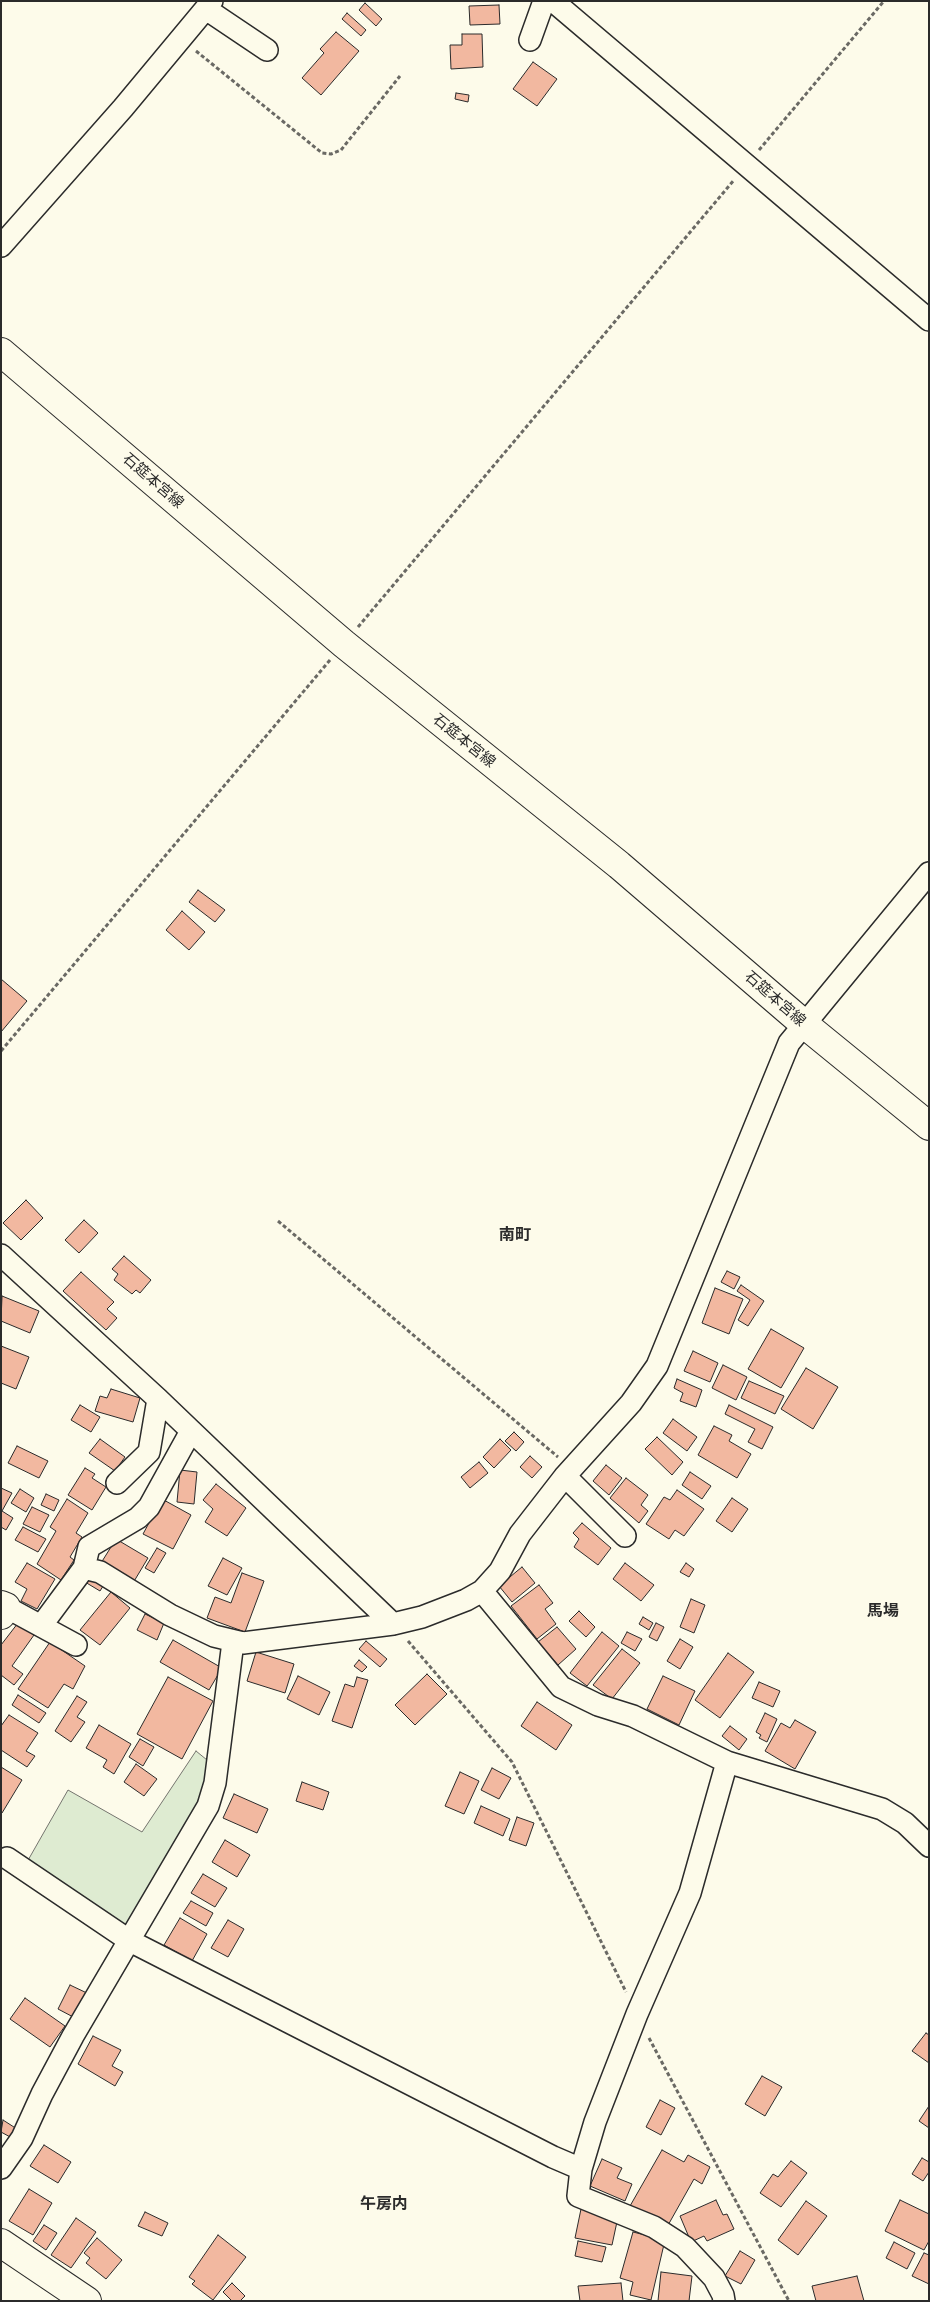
<!DOCTYPE html>
<html>
<head>
<meta charset="utf-8">
<style>
	body { margin:0 }
	#map { position:relative; width:930px; height:2302px; overflow:hidden; background:#fdfbea; font-family:Cabin,sans-serif }
	canvas { display:block }
	.frame { position:absolute; inset:0; border:2px solid #2b2b2b; pointer-events:none }
</style>
</head>
<body>
<div id="map">
<canvas width="930" height="2302"></canvas>
<div class="frame"></div>
</div>
<script>
const ctx = document.querySelector('canvas').getContext('2d');
ctx.lineJoin = 'round';
function paint(path, color) { ctx.fillStyle = color; ctx.fill(path, 'evenodd'); }
const shape = rows => new Path2D(rows.map(r => 'M' + r).join(''));
function strokePath(path, color, width, dash) { ctx.strokeStyle = color; ctx.lineWidth = width; ctx.lineCap = dash ? 'butt' : 'round'; ctx.setLineDash(dash || []); ctx.stroke(path); }
function write(font, color, halo, rows, align = 'center') {
  ctx.font = font + ' Cabin,"Noto Sans JP",sans-serif'; ctx.lineWidth = 4; ctx.setLineDash([]); ctx.textBaseline = 'middle'; ctx.strokeStyle = halo; ctx.fillStyle = color; for (const [text, x, y, turn = 0] of rows) {
    ctx.save(); ctx.translate(x, y); ctx.rotate((+turn || 0) * Math.PI / 180); ctx.textAlign = isNaN(turn) ? turn : align; if (halo) ctx.strokeText(text, 0, 0); ctx.fillText(text, 0, 0); ctx.restore();
  }
}
const green = shape([
	[196,1751,207,1760,203,1800,127,1935,27,1862,68,1790,142,1832,196,1751]
]);
paint(green, '#deebd1');
strokePath(green, '#74746e', 1);
const building = shape([
	[365,3,382,19,376,26,359,10,365,3],
	[499,5,500,24,470,25,469,6,499,5],
	[347,13,366,30,361,36,342,19,347,13],
	[336,32,359,51,321,95,302,78,324,53,320,49,336,32],
	[462,34,482,34,483,67,451,69,450,45,462,45,462,34],
	[533,62,557,79,537,106,513,89,533,62],
	[456,93,469,95,468,102,455,99,456,93],
	[198,890,225,910,215,922,189,902,198,890],
	[182,911,205,932,189,950,166,930,182,911],
	[1,979,27,1001,1,1032,1,979],
	[26,1200,43,1218,21,1240,3,1223,26,1200],
	[84,1220,98,1233,79,1253,65,1240,84,1220],
	[124,1256,151,1280,140,1293,136,1290,132,1294,114,1280,118,1274,112,1269,124,1256],
	[727,1271,740,1277,734,1289,721,1282,727,1271],
	[81,1272,114,1302,107,1309,117,1318,106,1330,63,1291,81,1272],
	[741,1285,764,1301,748,1326,738,1320,750,1300,737,1291,741,1285],
	[715,1288,743,1299,729,1334,702,1323,715,1288],
	[2,1296,39,1311,30,1333,1,1321,2,1296],
	[771,1329,804,1348,781,1388,748,1369,771,1329],
	[1,1346,29,1357,16,1389,1,1383,1,1346],
	[693,1351,718,1363,710,1382,684,1371,693,1351],
	[723,1365,747,1377,736,1400,712,1388,723,1365],
	[806,1368,838,1387,813,1429,781,1409,806,1368],
	[677,1379,702,1390,696,1407,680,1401,683,1393,674,1388,677,1379],
	[749,1381,784,1396,775,1414,741,1398,749,1381],
	[111,1389,140,1398,133,1422,95,1411,100,1396,107,1398,111,1389],
	[80,1405,100,1417,91,1432,71,1420,80,1405],
	[729,1405,773,1427,762,1449,748,1442,755,1429,725,1414,729,1405],
	[673,1419,697,1437,687,1451,663,1433,673,1419],
	[714,1426,732,1435,729,1441,751,1454,737,1478,698,1455,714,1426],
	[514,1432,524,1442,516,1451,505,1441,514,1432],
	[657,1437,683,1462,672,1475,645,1449,657,1437],
	[100,1439,125,1457,115,1471,89,1453,100,1439],
	[500,1439,511,1450,494,1468,483,1457,500,1439],
	[17,1446,48,1461,39,1478,8,1463,17,1446],
	[530,1456,542,1467,532,1478,520,1467,530,1456],
	[479,1462,488,1473,470,1488,461,1477,479,1462],
	[606,1465,622,1478,609,1495,593,1481,606,1465],
	[85,1468,95,1474,92,1478,106,1487,92,1510,68,1495,85,1468],
	[180,1470,197,1472,194,1504,177,1502,180,1470],
	[690,1472,711,1486,702,1499,682,1485,690,1472],
	[626,1478,648,1495,641,1505,648,1511,639,1523,610,1498,626,1478],
	[216,1484,246,1508,227,1536,205,1522,213,1509,203,1500,216,1484],
	[1,1488,12,1493,2,1511,13,1518,6,1530,1,1527,1,1488],
	[20,1489,34,1498,26,1512,11,1503,20,1489],
	[677,1490,704,1509,684,1536,675,1530,669,1539,646,1524,664,1497,670,1500,677,1490],
	[46,1494,59,1500,54,1511,41,1505,46,1494],
	[732,1498,748,1509,732,1532,716,1521,732,1498],
	[67,1499,88,1513,76,1533,82,1537,70,1557,74,1560,61,1580,37,1564,56,1531,50,1527,67,1499],
	[162,1499,191,1515,173,1549,143,1534,162,1499],
	[32,1507,49,1515,40,1532,23,1524,32,1507],
	[582,1523,611,1548,598,1565,574,1547,579,1539,573,1533,582,1523],
	[23,1527,46,1539,38,1552,15,1540,23,1527],
	[116,1539,148,1558,133,1583,101,1563,116,1539],
	[157,1548,166,1553,154,1573,145,1568,157,1548],
	[223,1558,242,1568,227,1595,208,1586,223,1558],
	[27,1563,55,1579,37,1609,21,1601,27,1589,15,1582,27,1563],
	[625,1563,654,1585,641,1601,613,1579,625,1563],
	[686,1563,694,1569,689,1577,680,1572,686,1563],
	[522,1567,535,1583,512,1602,499,1586,522,1567],
	[91,1573,105,1583,100,1591,85,1582,91,1573],
	[242,1573,264,1581,245,1632,207,1618,215,1597,231,1603,242,1573],
	[539,1585,553,1603,545,1609,556,1624,537,1639,511,1606,539,1585],
	[111,1592,130,1608,100,1645,80,1630,111,1592],
	[691,1599,705,1605,694,1633,680,1627,691,1599],
	[579,1611,595,1627,586,1637,569,1621,579,1611],
	[145,1614,164,1623,157,1640,137,1630,145,1614],
	[643,1617,653,1623,649,1630,639,1624,643,1617],
	[18,1623,34,1635,12,1666,23,1674,14,1685,1,1675,1,1645,18,1623],
	[656,1623,664,1627,657,1641,649,1637,656,1623],
	[557,1627,576,1649,558,1665,538,1642,557,1627],
	[602,1632,619,1646,587,1686,570,1673,602,1632],
	[627,1632,642,1639,635,1651,621,1643,627,1632],
	[680,1639,693,1647,680,1669,667,1661,680,1639],
	[173,1640,222,1668,209,1690,160,1662,173,1640],
	[366,1641,387,1659,380,1667,359,1649,366,1641],
	[50,1642,85,1666,73,1689,64,1684,48,1708,18,1689,50,1642],
	[622,1649,640,1663,612,1699,593,1685,622,1649],
	[256,1652,294,1664,285,1693,247,1681,256,1652],
	[728,1653,754,1672,720,1718,695,1700,728,1653],
	[359,1660,367,1667,362,1672,354,1666,359,1660],
	[427,1674,447,1694,415,1725,395,1705,427,1674],
	[298,1676,330,1692,319,1715,287,1699,298,1676],
	[663,1676,695,1691,679,1725,647,1709,663,1676],
	[168,1677,213,1701,182,1759,137,1734,168,1677],
	[357,1677,368,1680,352,1728,332,1721,345,1684,354,1687,357,1677],
	[759,1682,780,1691,773,1707,752,1698,759,1682],
	[18,1695,46,1713,39,1723,12,1705,18,1695],
	[77,1696,87,1702,77,1717,85,1722,71,1742,55,1731,77,1696],
	[537,1702,572,1725,556,1750,521,1726,537,1702],
	[765,1713,777,1719,767,1742,759,1738,761,1735,756,1732,765,1713],
	[9,1715,38,1733,26,1751,35,1756,27,1767,1,1750,1,1726,9,1715],
	[795,1720,816,1732,795,1769,765,1751,781,1723,790,1728,795,1720],
	[99,1725,131,1744,114,1774,103,1767,107,1760,86,1748,99,1725],
	[730,1726,747,1739,739,1750,722,1736,730,1726],
	[140,1739,154,1747,143,1766,129,1757,140,1739],
	[136,1764,157,1779,144,1796,124,1782,136,1764],
	[1,1767,22,1780,2,1813,1,1812,1,1767],
	[492,1768,511,1778,499,1799,481,1790,492,1768],
	[460,1772,479,1781,464,1814,445,1806,460,1772],
	[302,1782,329,1792,323,1810,296,1801,302,1782],
	[234,1794,268,1809,257,1833,223,1818,234,1794],
	[481,1806,510,1819,503,1836,474,1823,481,1806],
	[517,1817,534,1823,526,1846,509,1840,517,1817],
	[225,1840,250,1855,237,1877,212,1862,225,1840],
	[203,1874,227,1888,215,1907,191,1893,203,1874],
	[191,1901,213,1913,206,1926,183,1913,191,1901],
	[180,1918,207,1934,192,1961,164,1945,180,1918],
	[228,1920,244,1929,228,1957,211,1948,228,1920],
	[70,1985,89,1994,77,2019,58,2009,70,1985],
	[25,1998,65,2026,50,2047,10,2019,25,1998],
	[926,2033,929,2035,929,2063,912,2051,926,2033],
	[93,2036,121,2050,112,2066,123,2072,115,2086,78,2064,93,2036],
	[762,2076,782,2087,765,2116,745,2104,762,2076],
	[660,2100,675,2108,661,2135,646,2127,660,2100],
	[929,2106,929,2128,919,2121,929,2106],
	[3,2120,17,2129,12,2138,1,2132,3,2120],
	[44,2145,71,2162,58,2183,30,2166,44,2145],
	[662,2150,684,2162,688,2155,710,2167,702,2184,694,2179,667,2227,630,2206,662,2150],
	[922,2158,929,2162,929,2172,923,2181,912,2174,922,2158],
	[602,2159,622,2168,617,2178,632,2184,625,2201,590,2186,602,2159],
	[791,2161,807,2173,781,2207,760,2193,773,2174,778,2177,791,2161],
	[29,2189,52,2203,33,2235,9,2221,29,2189],
	[716,2200,723,2215,727,2214,734,2229,707,2241,704,2236,691,2242,680,2216,716,2200],
	[900,2200,929,2214,929,2241,924,2250,885,2231,900,2200],
	[806,2201,827,2216,798,2255,778,2240,806,2201],
	[581,2209,618,2217,612,2245,575,2238,581,2209],
	[145,2212,168,2223,162,2236,138,2226,145,2212],
	[76,2218,96,2232,71,2268,51,2255,76,2218],
	[44,2225,57,2233,46,2250,33,2241,44,2225],
	[633,2232,665,2240,651,2300,630,2295,633,2282,620,2278,633,2232],
	[218,2235,246,2257,213,2300,192,2284,195,2281,189,2277,218,2235],
	[97,2238,122,2260,106,2279,86,2263,90,2258,84,2253,97,2238],
	[578,2241,606,2247,602,2262,575,2256,578,2241],
	[894,2242,915,2253,907,2269,886,2258,894,2242],
	[740,2251,755,2260,741,2284,725,2276,740,2251],
	[924,2253,929,2255,929,2284,912,2276,924,2253],
	[661,2272,692,2276,689,2301,658,2301,661,2272],
	[857,2276,864,2301,816,2301,812,2286,857,2276],
	[232,2283,245,2296,240,2301,232,2301,223,2292,232,2283],
	[621,2283,623,2301,580,2301,578,2286,621,2283]
]);
paint(building, '#f2b8a0');
strokePath(building, '#2b2b2b', 1);
const minor = shape([
	[553,1,929,320],
	[206,9,267,50],
	[530,40,544,1],
	[1,246,123,108,212,1],
	[1,1255,158,1399,393,1624],
	[565,1476,625,1536],
	[117,1483,149,1452,158,1399],
	[84,1568,89,1547,138,1518,149,1507,191,1431],
	[482,1591,561,1687,598,1705,633,1716,727,1762,882,1809,905,1823,929,1846],
	[6,1607,76,1645],
	[41,1626,84,1568,100,1572,170,1615,214,1636,243,1643,393,1624,422,1617,466,1600,482,1591,500,1571,520,1534,565,1476,631,1403,657,1366,789,1043,929,873],
	[7,1858,130,1941,553,2157,581,2169,578,2196,654,2227,685,2247,714,2278,723,2295,724,2301],
	[1,2168,22,2138,42,2094,73,2036,208,1806,215,1783,233,1642],
	[581,2169,595,2122,637,2014,690,1893,727,1762]
]);
const major = shape([
	[1,352,344,644,619,865,804,1024,929,1126],
	[1,1605,6,1607,1,1615],
	[1,2243,87,2301]
]);
strokePath(minor, '#2b2b2b', 24);
strokePath(major, '#2b2b2b', 30);
strokePath(shape([
	[196,51,322,153,331,154,341,150,400,76],
	[759,150,884,1],
	[358,627,734,180],
	[1,1051,330,660],
	[278,1221,558,1457],
	[408,1641,512,1762,626,1992],
	[649,2038,789,2301]
]), '#6a6964', 3, [4, 2.5]);
strokePath(minor, '#fdfbea', 21);
strokePath(major, '#fdfbea', 28);
write('15px', '#2b2b2b', '#fdfbea', [
	["石筵本宮線",153,481,41],
	["石筵本宮線",464,741,39],
	["石筵本宮線",775,999,41]
]);
write('bold 16px', '#2b2b2b', '#fdfbea', [
	["南町",515,1235],
	["馬場",883,1611],
	["午房内",384,2204]
]);
</script>
</body>
</html>
